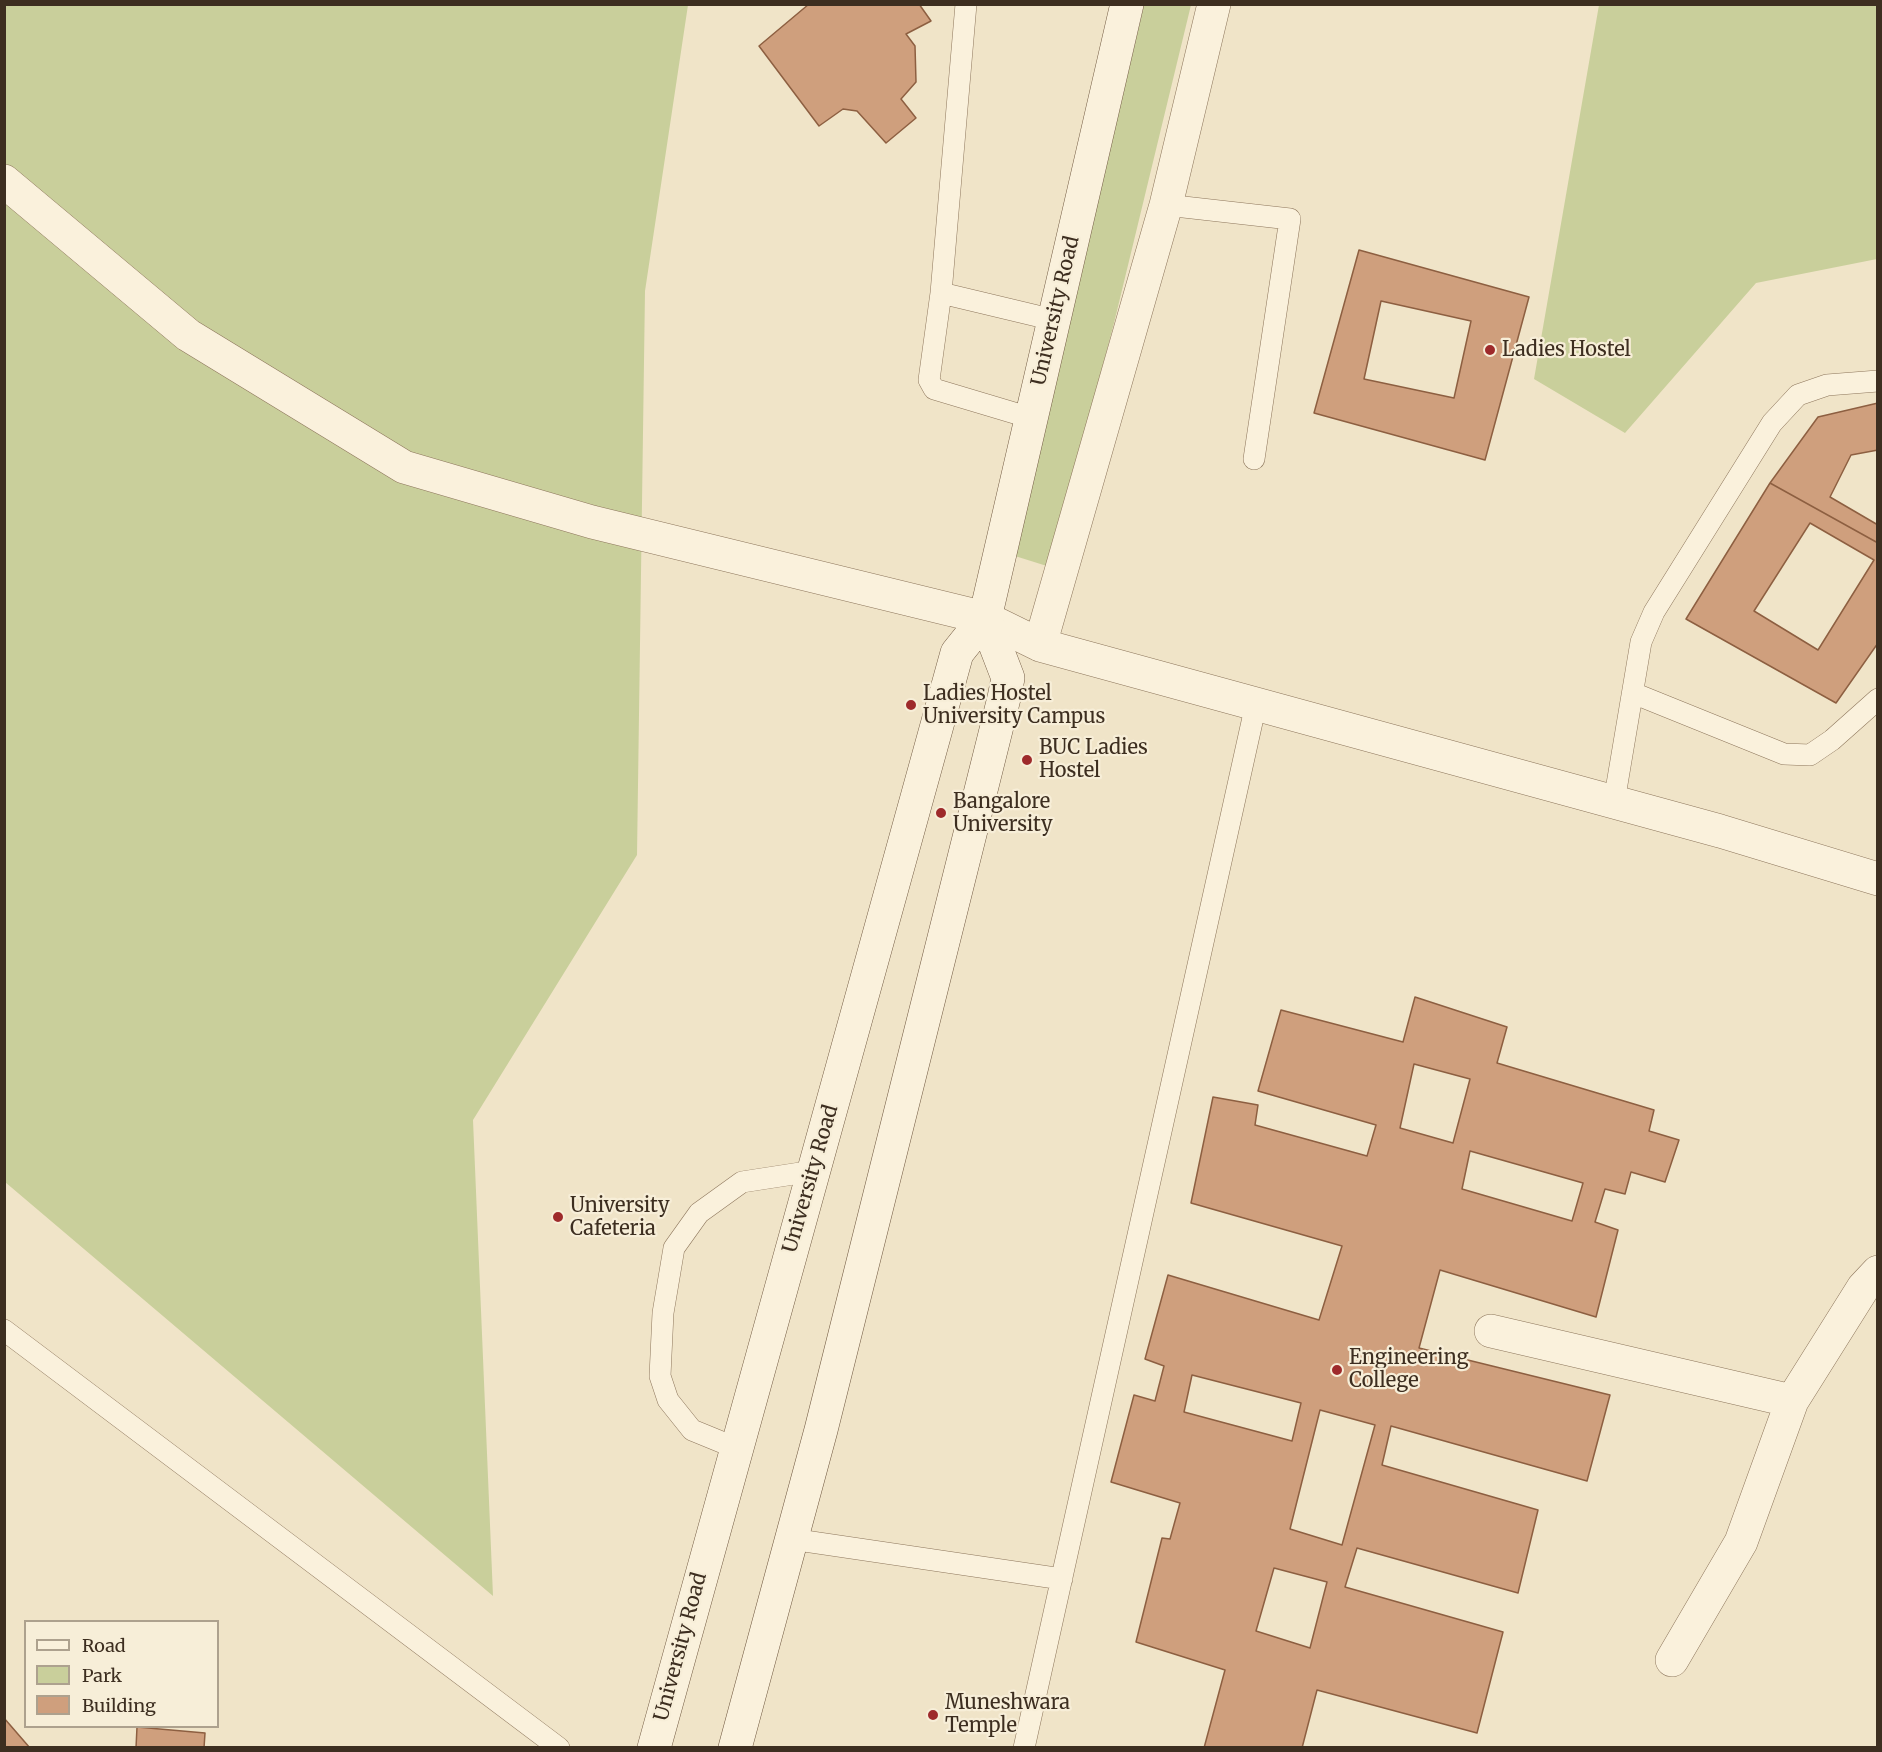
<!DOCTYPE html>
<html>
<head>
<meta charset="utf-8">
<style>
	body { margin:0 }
	#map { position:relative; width:1882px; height:1752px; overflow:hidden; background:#f0e4c8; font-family:Merriweather,serif }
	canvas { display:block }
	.frame { position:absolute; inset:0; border:6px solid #3d2e20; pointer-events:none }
	.legend { position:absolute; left:24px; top:1620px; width:195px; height:108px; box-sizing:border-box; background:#f7eed8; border:2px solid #ada18e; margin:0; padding:8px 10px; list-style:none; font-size:18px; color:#3d2e20 }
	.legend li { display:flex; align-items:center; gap:12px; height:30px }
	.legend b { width:30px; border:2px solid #ada18e }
</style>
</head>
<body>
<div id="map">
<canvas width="1882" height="1752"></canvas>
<div class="frame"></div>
<ul class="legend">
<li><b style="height:8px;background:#faf1dc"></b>Road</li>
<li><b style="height:16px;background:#c9cf9b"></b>Park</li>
<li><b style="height:16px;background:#cf9f7d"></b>Building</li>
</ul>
</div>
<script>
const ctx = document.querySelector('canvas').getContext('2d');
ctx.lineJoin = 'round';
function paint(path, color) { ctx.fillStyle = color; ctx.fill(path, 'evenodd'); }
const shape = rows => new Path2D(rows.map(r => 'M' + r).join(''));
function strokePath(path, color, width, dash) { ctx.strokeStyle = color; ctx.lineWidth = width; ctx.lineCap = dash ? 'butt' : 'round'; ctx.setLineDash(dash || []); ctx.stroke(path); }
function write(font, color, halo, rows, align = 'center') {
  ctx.font = font + ' Merriweather,serif'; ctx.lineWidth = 4.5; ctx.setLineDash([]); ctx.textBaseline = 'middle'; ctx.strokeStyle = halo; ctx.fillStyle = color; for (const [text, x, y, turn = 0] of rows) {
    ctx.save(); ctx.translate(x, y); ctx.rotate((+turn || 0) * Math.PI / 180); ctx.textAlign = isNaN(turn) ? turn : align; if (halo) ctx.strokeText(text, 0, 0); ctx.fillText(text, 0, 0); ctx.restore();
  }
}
paint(shape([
	[5,5,688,5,645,291,637,855,473,1120,493,1596,5,1182],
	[1144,5,1191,5,1114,323,1050,567,1015,556],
	[1599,5,1877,5,1877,259,1756,283,1625,433,1534,379]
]), '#c9cf9b');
const building = shape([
	[809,4,919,4,931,21,906,34,915,46,916,82,901,99,916,118,886,143,857,111,843,109,819,126,759,46,809,4],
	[1359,250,1529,297,1485,460,1314,413,1359,250],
	[1381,301,1471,321,1454,398,1364,379,1381,301],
	[1878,403,1878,450,1851,455,1830,497,1878,525,1878,543,1770,483,1818,417,1878,403],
	[1770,483,1878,543,1878,643,1836,703,1686,619,1770,483],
	[1810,523,1874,560,1818,650,1754,611,1810,523],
	[1415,997,1507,1027,1497,1063,1654,1110,1649,1131,1679,1140,1665,1182,1631,1172,1625,1194,1605,1189,1595,1222,1618,1230,1596,1317,1440,1270,1419,1348,1610,1395,1587,1481,1391,1426,1382,1465,1538,1510,1518,1593,1357,1548,1345,1587,1503,1632,1477,1733,1317,1690,1302,1748,1204,1748,1225,1670,1136,1642,1162,1538,1170,1539,1180,1503,1111,1482,1134,1395,1155,1401,1164,1366,1145,1359,1168,1275,1319,1320,1342,1246,1191,1203,1213,1097,1258,1105,1255,1125,1367,1156,1376,1125,1258,1091,1281,1010,1403,1042,1415,997],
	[1414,1064,1470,1079,1453,1143,1400,1128,1414,1064],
	[1470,1151,1583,1183,1572,1221,1462,1189,1470,1151],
	[1192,1375,1301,1403,1292,1441,1184,1412,1192,1375],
	[1320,1410,1375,1425,1342,1545,1290,1529,1320,1410],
	[1274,1568,1327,1582,1310,1648,1256,1631,1274,1568],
	[4,1718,30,1748,4,1748,4,1718],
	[137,1727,205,1733,204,1748,136,1748,137,1727]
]);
paint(building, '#cf9f7d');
strokePath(building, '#8d5f41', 1.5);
const service = shape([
	[1166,205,1290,219,1254,459],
	[941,293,966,4],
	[1031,418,934,389,929,380,941,293,1054,320],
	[1633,693,1784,754,1810,755,1832,740,1878,699],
	[1614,802,1641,642,1654,612,1772,423,1798,395,1827,385,1878,381],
	[4,1330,559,1748],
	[736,1448,692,1430,668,1400,660,1376,663,1313,674,1248,699,1213,742,1182,813,1171],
	[791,1539,1062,1579],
	[1024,1748,1256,704]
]);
const minor = shape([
	[4,181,188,335,404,467,592,522,985,618],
	[1491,1331,1792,1401],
	[1672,1660,1741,1542,1792,1401,1863,1288,1878,1272]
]);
const tertiary = shape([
	[985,618,1040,645,1720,831,1878,879],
	[1040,645,1166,205,1214,4]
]);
const secondary = shape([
	[654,1748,957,653,985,618,1127,4],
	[735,1748,821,1430,1004,698,1008,678,985,618]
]);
strokePath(service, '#8d765c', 22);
strokePath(minor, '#8d765c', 34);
strokePath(tertiary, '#8d765c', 34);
strokePath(secondary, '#6f573f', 34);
strokePath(service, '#faf1dc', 21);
strokePath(minor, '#faf1dc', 33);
strokePath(tertiary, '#faf1dc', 33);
strokePath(secondary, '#faf1dc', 33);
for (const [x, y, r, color] of [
	[1490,350,6,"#9e2a2b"],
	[911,705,6,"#9e2a2b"],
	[1027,760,6,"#9e2a2b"],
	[941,813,6,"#9e2a2b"],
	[558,1217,6,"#9e2a2b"],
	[1337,1370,6,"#9e2a2b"],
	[933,1715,6,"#9e2a2b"]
]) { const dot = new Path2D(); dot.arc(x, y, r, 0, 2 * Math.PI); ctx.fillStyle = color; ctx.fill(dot); strokePath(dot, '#f7eed8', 2); }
write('20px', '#3d2e20', '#f7eed8', [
	["University Road",1056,311,-77],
	["University Road",811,1179,-74],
	["University Road",681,1647,-75]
]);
write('20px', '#3d2e20', '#f7eed8', [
	["Ladies Hostel",1502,350],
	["Ladies Hostel",923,694],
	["University Campus",923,717],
	["BUC Ladies",1039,748],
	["Hostel",1039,771],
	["Bangalore",953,802],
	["University",953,825],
	["University",570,1206],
	["Cafeteria",570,1229],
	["Engineering",1349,1358],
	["College",1349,1381],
	["Muneshwara",945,1703],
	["Temple",945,1726]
], 'left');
</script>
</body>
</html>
